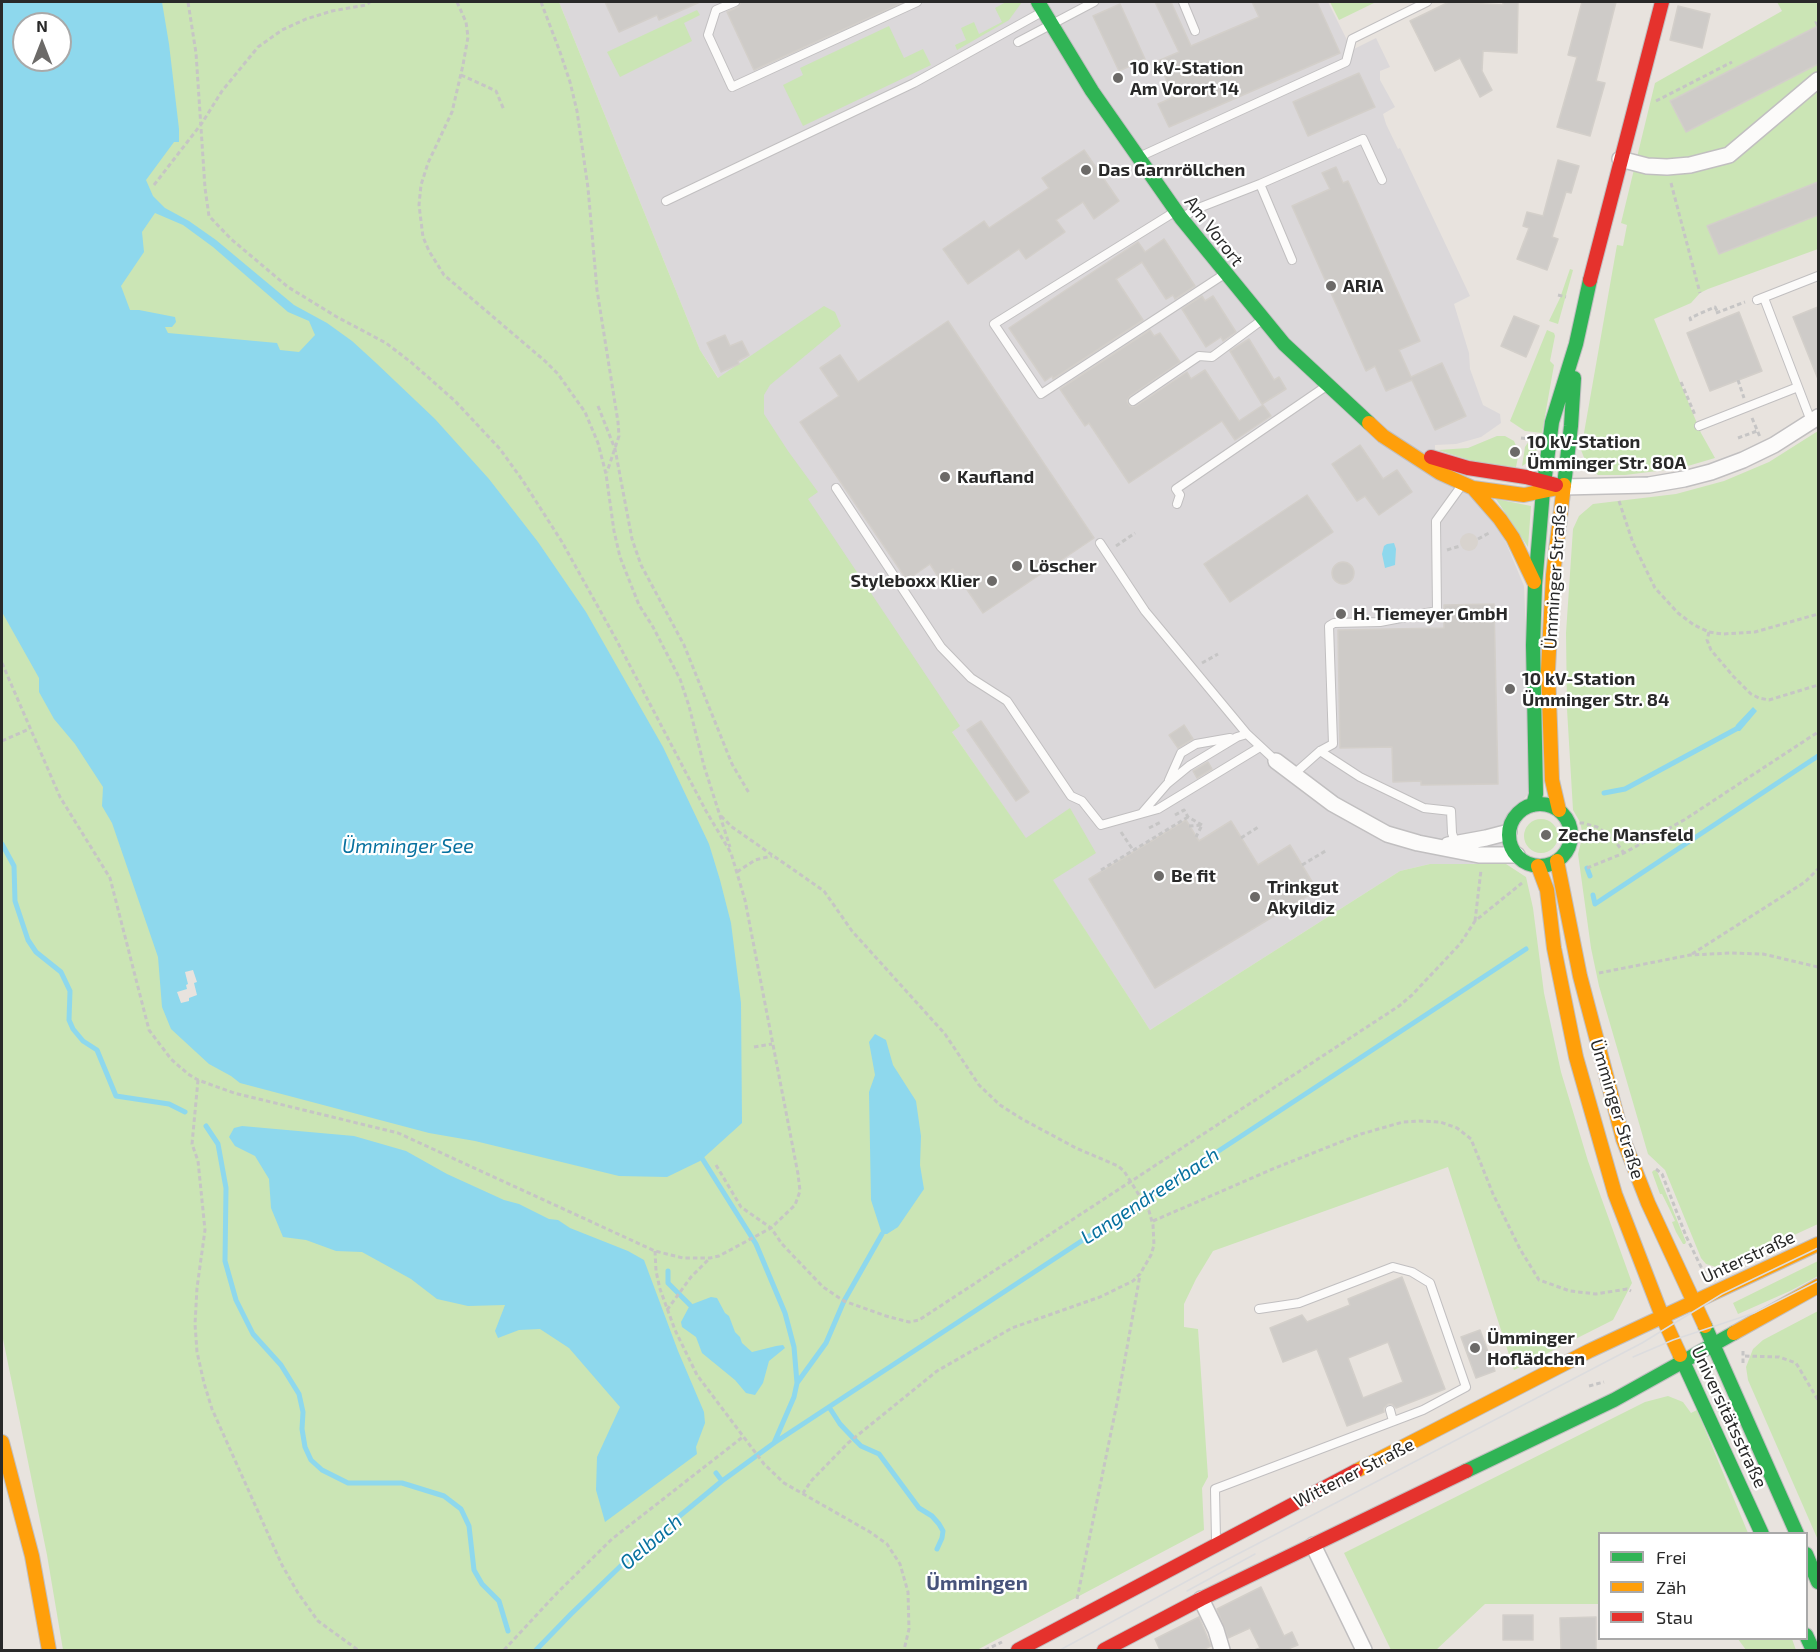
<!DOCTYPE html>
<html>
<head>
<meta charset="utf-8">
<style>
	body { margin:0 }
	#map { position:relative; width:1820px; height:1652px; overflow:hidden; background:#e8e3de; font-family:"Exo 2",sans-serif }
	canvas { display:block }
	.frame { position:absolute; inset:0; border:3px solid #292929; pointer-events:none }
	.legend { position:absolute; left:1598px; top:1532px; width:210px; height:108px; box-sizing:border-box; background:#fff; border:2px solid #a9a9a9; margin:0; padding:8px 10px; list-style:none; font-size:18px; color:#292929 }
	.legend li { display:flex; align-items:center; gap:12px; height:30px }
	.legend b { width:30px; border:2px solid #a9a9a9 }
	.north { position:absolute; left:12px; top:12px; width:60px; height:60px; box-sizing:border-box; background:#fff; border:2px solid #a9a9a9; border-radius:50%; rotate:0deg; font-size:16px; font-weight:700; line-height:24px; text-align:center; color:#292929 }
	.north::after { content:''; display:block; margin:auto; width:21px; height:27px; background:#6c6a68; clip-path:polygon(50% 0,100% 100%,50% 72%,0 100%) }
</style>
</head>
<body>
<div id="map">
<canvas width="1820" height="1652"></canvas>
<div class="frame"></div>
<ul class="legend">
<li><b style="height:8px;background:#30b455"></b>Frei</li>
<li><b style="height:8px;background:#ff9f0a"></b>Zäh</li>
<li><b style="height:8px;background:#e5322d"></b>Stau</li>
</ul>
<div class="north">N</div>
</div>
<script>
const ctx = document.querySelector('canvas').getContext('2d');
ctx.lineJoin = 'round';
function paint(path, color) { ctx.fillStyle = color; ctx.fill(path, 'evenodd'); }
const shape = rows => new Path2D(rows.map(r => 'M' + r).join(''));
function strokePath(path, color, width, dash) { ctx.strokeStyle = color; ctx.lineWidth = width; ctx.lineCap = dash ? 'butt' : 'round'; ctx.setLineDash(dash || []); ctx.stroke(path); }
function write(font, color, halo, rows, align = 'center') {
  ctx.font = font + ' "Exo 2",sans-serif'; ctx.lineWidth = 4.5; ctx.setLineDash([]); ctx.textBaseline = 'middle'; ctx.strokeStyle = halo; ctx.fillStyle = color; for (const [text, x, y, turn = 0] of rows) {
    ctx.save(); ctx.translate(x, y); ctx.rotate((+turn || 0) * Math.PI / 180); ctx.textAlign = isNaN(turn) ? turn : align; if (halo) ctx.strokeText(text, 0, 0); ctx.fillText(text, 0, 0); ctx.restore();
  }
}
paint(shape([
	[559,2,1328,2,1352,50,1376,38,1390,67,1380,71,1380,80,1395,107,1383,114,1386,124,1398,149,1400,148,1470,296,1454,304,1469,353,1470,369,1483,405,1500,414,1501,423,1481,437,1456,444,1435,445,1435,449,1501,531,1524,586,1532,776,1529,793,1499,828,1506,864,1430,864,1400,871,1150,1030,1026,839,952,732,700,350]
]), '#dbd8da');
paint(shape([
	[2,2,559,2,700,350,718,378,824,306,835,312,841,326,770,385,764,395,764,414,788,451,818,492,808,499,960,726,952,732,1026,838,1070,808,1096,853,1053,880,1150,1030,1400,871,1430,864,1506,864,1526,877,1533,908,1544,993,1561,1072,1588,1161,1632,1283,1613,1320,1514,1370,1448,1167,1213,1251,1196,1279,1184,1304,1184,1327,1198,1329,1208,1477,1202,1488,1204,1530,977,1650,63,1650,47,1555,2,1334],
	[24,24,60,24,60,60,24,60],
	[1006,2,1022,2,1009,20,957,50,955,45,966,40,961,28,974,22,979,34,1002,22,995,8],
	[1330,2,1376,2,1339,20],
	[1777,2,1818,2,1818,249,1708,289,1700,293,1691,303,1654,319,1701,433,1715,458,1681,468,1625,475,1598,475,1587,465,1581,450,1617,245,1623,246,1627,225,1621,223,1655,83,1782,11],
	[697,10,700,15,684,23,692,41,620,77,607,52],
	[889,26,904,58,923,49,931,65,803,126,783,85,803,75,800,68],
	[1570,269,1573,270,1558,324,1549,321,1560,298],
	[1547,330,1554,333,1555,336,1550,361,1554,365,1542,433,1525,431,1510,421],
	[1818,431,1818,1224,1729,1265,1716,1267,1706,1264,1701,1258,1665,1170,1648,1154,1599,986,1591,948,1578,854,1581,842,1582,831,1580,822,1573,810,1567,709,1566,633,1573,529,1579,516,1593,504,1676,494,1724,481,1769,462],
	[1497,436,1505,436,1514,441,1517,448,1513,448,1513,456,1518,457,1516,467,1485,465,1438,450,1468,448],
	[1529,441,1540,442,1538,448,1530,461,1522,466,1525,447],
	[1496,499,1531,506,1528,547],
	'1524 836a17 17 0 1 1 34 0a17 17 0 1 1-34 0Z',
	[1654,1170,1657,1171,1686,1242,1685,1244,1683,1244,1676,1232,1672,1222,1675,1221,1669,1208,1662,1194,1660,1194,1652,1172],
	[1818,1261,1818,1276,1790,1291,1738,1314,1733,1303],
	[1818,1311,1818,1540,1748,1380,1746,1367,1753,1349,1763,1340],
	[1668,1396,1683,1402,1691,1413,1697,1410,1748,1533,1600,1534,1599,1604,1485,1604,1436,1650,1391,1650,1344,1553,1645,1402],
	[1738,1639,1792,1639,1796,1650,1746,1650]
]), '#cbe5b5');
paint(shape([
	'1460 542a9 9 0 1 1 18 0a9 9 0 1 1-18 0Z'
]), '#d8d3ce');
paint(shape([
	[2,2,162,2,169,44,179,129,179,142,174,142,146,180,153,196,165,208,189,221,216,240,294,305,327,323,352,341,375,362,435,419,489,479,538,542,586,612,663,747,709,844,720,880,731,923,741,1003,742,1123,700,1161,667,1177,619,1176,475,1141,429,1133,240,1083,231,1076,209,1064,171,1029,162,1007,158,957,112,823,102,806,103,787,75,744,54,719,39,692,39,678,2,612],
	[24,24,60,24,60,60,24,60],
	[155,213,183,225,213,247,288,312,309,321,315,335,299,352,280,350,277,343,168,333,165,327,172,327,176,322,175,317,139,310,130,310,121,286,144,252,142,232],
	[1394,543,1396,549,1395,565,1385,568,1382,554,1384,546,1387,544],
	[1753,707,1757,711,1740,731,1734,731,1736,725],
	[875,1034,886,1040,893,1065,916,1101,921,1136,920,1165,924,1189,898,1227,887,1234,882,1234,871,1200,869,1092,875,1075,869,1042],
	[242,1126,354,1136,406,1151,447,1174,504,1200,519,1204,549,1219,558,1220,570,1228,628,1251,644,1260,678,1351,704,1412,705,1423,696,1447,697,1454,605,1522,596,1490,597,1457,620,1407,569,1348,540,1329,519,1330,498,1338,495,1331,505,1305,468,1306,437,1299,411,1279,362,1252,336,1251,306,1240,283,1237,271,1208,269,1179,255,1156,235,1146,229,1137,234,1128],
	[711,1297,717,1298,725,1313,729,1316,735,1332,740,1337,742,1343,752,1352,776,1346,783,1345,785,1348,769,1361,763,1383,755,1395,746,1393,735,1380,702,1353,696,1337,682,1327,681,1322,690,1305]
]), '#8ed8ed');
paint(shape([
	[193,970,197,982,194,983,197,995,189,998,189,1001,181,1003,177,992,187,989,186,985,188,984,185,972]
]), '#e8e3de');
strokePath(shape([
	[1604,793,1625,789,1738,728],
	[2,844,14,866,15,901,28,940,36,952,61,972,70,991,69,1020,73,1029,83,1041,97,1050,116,1096,169,1104,185,1112],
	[1587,868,1590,876],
	[1593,895,1595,904,1818,756],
	[206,1126,218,1144,226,1188,225,1261,236,1300,253,1334,281,1365,299,1394,303,1412,302,1429,305,1447,311,1460,322,1470,348,1483,402,1483,444,1496,461,1509,469,1526,474,1570,482,1584,499,1601,508,1631],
	[700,1155,756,1244,785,1313,794,1347,797,1383,794,1397,774,1443],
	[668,1271,668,1283,690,1305],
	[797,1383,826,1343,844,1301,882,1234],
	[829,1407,840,1424,856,1441,861,1446,879,1454,919,1508,932,1516,939,1524,943,1531,942,1538,937,1549],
	[716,1473,722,1481],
	[536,1650,571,1614,631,1556,722,1481,774,1443,1526,949]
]), '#8ed8ed', 5);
const building = shape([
	[605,2,700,2,659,20,657,15,619,32,605,2],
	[741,2,904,2,754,70,727,12,738,7,741,2],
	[1155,2,1171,2,1191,46,1259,17,1252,2,1317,2,1340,53,1169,127,1158,104,1174,97,1158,61,1179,52,1155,2],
	[1449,2,1503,5,1503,2,1518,2,1517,53,1483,51,1482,71,1492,90,1480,97,1460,58,1435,71,1410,21,1449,2],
	[1582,2,1616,2,1596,81,1605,83,1590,136,1557,127,1577,57,1568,55,1582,2],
	[1120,4,1145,59,1119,71,1093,16,1120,4],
	[1678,6,1710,14,1702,48,1670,40,1678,6],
	[1818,26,1818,64,1686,132,1670,101,1818,26],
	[1359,73,1375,107,1308,136,1293,102,1359,73],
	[1084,150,1119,201,1094,219,1083,202,1056,220,1065,232,1026,259,1019,249,968,284,943,249,984,221,989,228,1049,188,1042,178,1084,150],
	[1558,160,1579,166,1571,193,1566,192,1552,237,1558,239,1547,270,1517,259,1529,228,1523,226,1527,212,1543,216,1558,160],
	[1336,167,1343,183,1348,181,1420,341,1399,350,1411,377,1442,363,1466,416,1435,430,1412,380,1386,391,1375,366,1366,371,1292,206,1330,189,1322,173,1336,167],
	[1818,182,1818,215,1719,254,1707,226,1818,182],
	[1164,239,1195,286,1175,299,1173,295,1166,299,1142,262,1116,279,1143,320,1053,379,1052,376,1045,381,1009,328,1138,242,1145,252,1164,239],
	[1202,296,1205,301,1213,296,1236,332,1223,341,1221,337,1206,347,1182,309,1202,296],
	[1818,307,1818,379,1793,317,1818,307],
	[1739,312,1762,371,1710,391,1687,333,1739,312],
	[1514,316,1539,326,1526,357,1501,346,1514,316],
	[948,321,1094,538,983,613,953,569,939,578,930,564,907,580,800,422,839,396,820,368,840,355,858,382,948,321],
	[1150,330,1154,336,1160,333,1180,362,1130,396,1127,401,1130,406,1136,406,1187,372,1191,379,1205,370,1239,421,1263,405,1271,416,1235,440,1222,421,1129,483,1089,423,1085,426,1060,389,1150,330],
	[725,335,730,346,742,341,749,355,738,361,739,364,721,372,707,343,725,335],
	[1249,339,1274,380,1279,377,1286,389,1262,404,1230,351,1249,339],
	[1360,445,1383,479,1397,470,1412,492,1379,515,1365,496,1357,501,1332,464,1360,445],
	[1307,495,1333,532,1230,602,1204,564,1307,495],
	'1332 573a11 11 0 1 1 22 0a11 11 0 1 1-22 0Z',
	[1494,604,1498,784,1421,785,1421,781,1393,782,1392,747,1340,748,1338,630,1444,628,1444,605,1494,604],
	[981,721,1029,792,1016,801,967,730,981,721],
	[1184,725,1193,739,1178,748,1169,735,1184,725],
	[1208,762,1212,769,1197,778,1193,771,1208,762],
	[1186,820,1199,841,1231,821,1258,865,1290,845,1317,890,1155,988,1089,879,1186,820],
	[1402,1277,1445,1389,1396,1408,1392,1404,1388,1404,1384,1408,1384,1412,1347,1426,1317,1349,1283,1362,1270,1328,1302,1315,1307,1322,1350,1305,1348,1299,1402,1277],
	[1388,1342,1403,1382,1363,1398,1348,1358,1388,1342],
	[1480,1330,1495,1371,1476,1378,1461,1337,1480,1330],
	[1261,1587,1284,1636,1292,1632,1298,1645,1290,1648,1291,1650,1254,1650,1260,1648,1250,1628,1228,1638,1217,1609,1261,1587],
	[1503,1615,1533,1615,1533,1640,1503,1640,1503,1615],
	[1199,1617,1211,1646,1202,1650,1160,1650,1155,1639,1199,1617],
	[1596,1617,1596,1650,1561,1650,1560,1618,1596,1617]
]);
paint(building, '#cecbc8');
strokePath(building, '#d3cfca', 1.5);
const lane = shape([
	[735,2,716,10,708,35,732,87,917,2],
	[1183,2,1195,31],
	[1018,42,1094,2],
	[1139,157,1346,62,1352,39,1427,2],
	[1260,184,1292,260],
	[666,201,914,83,1042,12],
	[1176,211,994,324,1041,394,1223,275],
	[1183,217,1196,209,1260,184,1363,139,1382,180],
	[1764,298,1811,421],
	[1757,300,1818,276],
	[1133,401,1199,356,1212,357,1262,320],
	[1699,426,1798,387],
	[836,488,941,647,971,678,1007,701,1071,796,1082,801,1101,825,1158,809,1260,747],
	[1177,504,1180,495,1176,489,1325,387],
	[1100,543,1145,611,1247,734,1276,761],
	[1320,751,1360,777,1424,808,1451,811,1452,833,1456,845],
	[1293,775,1320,751,1333,744,1329,626,1334,623,1380,622,1437,611,1436,521,1462,485],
	[1169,780,1181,753,1196,744,1230,738],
	[1142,813,1167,784,1189,766,1237,737,1247,734],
	[1390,1410,1393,1421],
	[1216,1540,1215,1489,1423,1410,1466,1387,1430,1283,1412,1272,1393,1267,1299,1303,1259,1309]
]);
const street = shape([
	[1620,159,1647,166,1667,167,1690,165,1729,155,1818,80],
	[1563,487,1649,485,1684,479,1711,472,1743,460,1774,445,1818,417],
	[1276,761,1333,804,1387,834,1418,843,1479,855,1517,855],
	[1448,845,1486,838,1509,832],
	[1313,1545,1364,1650],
	[1201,1599,1216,1630,1222,1650]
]);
const fast = shape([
	[1038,2,1092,91,1181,218,1284,344,1369,423],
	[1564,485,1571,426,1574,378],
	'1509 835a31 31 0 1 1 62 0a31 31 0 1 1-62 0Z',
	[1533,805,1536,794,1533,645,1535,585,1543,491,1552,422,1576,344,1590,280],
	[1705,1326,1797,1534],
	[1680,1355,1762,1534],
	[1466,1471,1614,1400,1734,1333],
	[1806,1554,1818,1582],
	[1806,1635,1813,1650]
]);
const slow = shape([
	[1369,423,1383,436,1440,473,1473,488,1524,495,1563,487],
	[1473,488,1500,519,1513,538,1534,582],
	[1559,810,1552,780,1548,670,1553,575,1564,485],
	[1557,861,1580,976,1623,1139,1648,1203,1705,1326],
	[1538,866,1547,890,1554,948,1576,1057,1615,1194,1662,1316,1680,1355],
	[1734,1333,1818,1286],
	[2,1442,32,1556,49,1650],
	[1356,1471,1589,1351,1818,1244]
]);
const jam = shape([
	[1590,280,1662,2],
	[1431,457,1468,468,1526,477,1556,485],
	[1018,1650,1356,1471],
	[1104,1650,1201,1599,1466,1471]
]);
strokePath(lane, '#c1bfc0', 10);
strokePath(street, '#c1bfc0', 18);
strokePath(fast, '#c1bfc0', 16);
strokePath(slow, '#c1bfc0', 16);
strokePath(jam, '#c1bfc0', 16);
strokePath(shape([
	[457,2,466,22,468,37,463,65,452,112,428,163,421,185,419,205,423,237,429,251,444,275,545,361,558,374,585,412,598,443,606,474,614,531,620,557,639,605,653,627,680,679,689,706,704,766,730,847],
	[541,2,560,52,570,82,577,111,588,188,597,290,618,422,619,436,607,472],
	[1818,26,1816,22,1818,21],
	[461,75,496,91,504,110],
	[1656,101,1732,62],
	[1671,183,1700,293],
	[154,185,202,123,222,91,258,47,282,30,306,19,332,11,366,5,370,2],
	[1558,295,1566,297],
	[1716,313,1745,302],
	[1691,321,1690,318,1715,307,1718,313],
	[1738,380,1744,398],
	[1681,382,1695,415],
	[598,406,615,449,632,539,641,565,684,645,732,764,749,793],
	[1752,418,1760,437],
	[1521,438,1531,439],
	[1738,438,1757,431],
	[1619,501,1633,543,1655,588,1678,613,1694,625,1709,632,1722,634,1755,632,1818,614],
	[1478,539,1489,533],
	[1116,546,1135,533],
	[1447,550,1460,546],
	[1709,632,1707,640,1711,650,1733,676,1751,694,1759,698,1769,700,1818,685],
	[2,663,60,797,110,878,149,1030,171,1059,188,1074,198,1080,234,1093,398,1133,655,1251,683,1258,710,1258,719,1256,771,1228,795,1205,800,1191,798,1174,745,900,731,853,706,811,617,641,562,542,523,481,500,449,455,401,412,363,386,343,337,317,288,287,231,239,209,216,205,188,196,53,188,2],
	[1202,663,1218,654],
	[2,741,29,729],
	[1175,815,1184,810,1188,817,1202,825],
	[721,816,732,827,824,891,852,931,945,1034,979,1085,1000,1105,1022,1119,1076,1148,1118,1166,1124,1171,1149,1211,1153,1225,1154,1245,1151,1255,1140,1274,1133,1281,1100,1297,1012,1328,937,1371,848,1443,812,1480,803,1493],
	[1572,823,1583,823,1597,827,1612,837,1624,853],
	[1189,826,1202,825,1196,837],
	[1149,828,1161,822],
	[1121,832,1133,850],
	[1241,838,1260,826],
	[1302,865,1327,850],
	[1587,868,1624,853,1684,820,1818,732],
	[1101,870,1188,817],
	[737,872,755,860,772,856],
	[1475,921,1481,870],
	[1692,954,1805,882,1818,869],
	[1599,973,1690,955,1730,953,1763,954,1818,967],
	[754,1047,772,1044],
	[198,1080,192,1144,198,1161,205,1230,197,1288,195,1324,197,1352,204,1383,212,1409,282,1565,298,1593,318,1621,358,1650],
	[716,1165,741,1207,771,1228,782,1244,823,1287,844,1301,886,1316,909,1322,919,1320,1399,1006,1412,995,1460,944,1475,921,1522,883],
	[1656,1169,1662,1174,1686,1236,1703,1271,1708,1275],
	[1153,1221,1275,1168,1361,1134,1403,1122,1420,1121,1440,1122,1457,1128,1471,1139,1493,1194,1520,1249,1539,1280,1570,1291,1596,1294,1627,1289,1631,1291],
	[655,1251,656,1271,660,1289,675,1330,697,1375,764,1464,784,1483,870,1532,887,1544,900,1564,908,1592,909,1629,904,1650],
	[667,1310,691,1277,709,1259],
	[1745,1356,1779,1357,1796,1363,1818,1400],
	[1743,1363,1743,1349],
	[1589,1386,1604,1382],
	[1077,1599,1118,1398,1140,1275],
	[504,1650,558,1592,612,1539,744,1436],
	[985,1650,1002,1642]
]), '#c6c5c5', 3, [4.5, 3]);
strokePath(lane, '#fcfbfa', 8);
strokePath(street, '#fcfbfa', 15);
strokePath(fast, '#30b455', 14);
strokePath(slow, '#ff9f0a', 14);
strokePath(jam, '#e5322d', 14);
strokePath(shape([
	[1633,1357,1673,1340,1754,1313,1818,1281],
	[1187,1591,1255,1554],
	[1060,1650,1213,1567,1642,1343,1722,1294,1818,1248]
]), '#dcdcde', 1.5);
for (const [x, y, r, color] of [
	[1118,78,6,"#6c6a68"],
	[1086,170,6,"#6c6a68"],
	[1331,286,6,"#6c6a68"],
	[1515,452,6,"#6c6a68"],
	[945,477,6,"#6c6a68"],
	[1017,566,6,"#6c6a68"],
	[992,581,6,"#6c6a68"],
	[1341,614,6,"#6c6a68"],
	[1510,689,6,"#6c6a68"],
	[1546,835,6,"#6c6a68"],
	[1159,876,6,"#6c6a68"],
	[1255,897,6,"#6c6a68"],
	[1475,1348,6,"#6c6a68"]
]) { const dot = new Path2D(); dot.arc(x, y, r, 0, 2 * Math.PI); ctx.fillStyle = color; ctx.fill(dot); strokePath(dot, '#fff', 2); }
write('bold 18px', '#292929', '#fff', [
	["10 kV-Station",1130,68],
	["Am Vorort 14",1130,89],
	["Das Garnröllchen",1098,170],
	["ARIA",1343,286],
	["10 kV-Station",1527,442],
	["Ümminger Str. 80A",1527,463],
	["Kaufland",957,477],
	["Löscher",1029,566],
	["Styleboxx Klier",980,581,"right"],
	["H. Tiemeyer GmbH",1353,614],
	["10 kV-Station",1522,679],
	["Ümminger Str. 84",1522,700],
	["Zeche Mansfeld",1558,835],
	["Be fit",1171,876],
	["Trinkgut",1267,887],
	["Akyildiz",1267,908],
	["Ümminger",1487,1338],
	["Hoflädchen",1487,1359]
], 'left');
write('18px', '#292929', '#fff', [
	["Am Vorort",1214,231,52],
	["Ümminger Straße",1555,577,-86],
	["Ümminger Straße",1617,1109,73],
	["Unterstraße",1748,1257,-25],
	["Universitätsstraße",1729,1417,65],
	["Wittener Straße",1354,1473,-27]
]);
write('italic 20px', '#07719f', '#fff', [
	["Ümminger See",408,846],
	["Langendreerbach",1150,1196,-33],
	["Oelbach",651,1542,-40]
]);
write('bold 20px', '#47537b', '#fff', [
	["Ümmingen",977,1583]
]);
</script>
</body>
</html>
